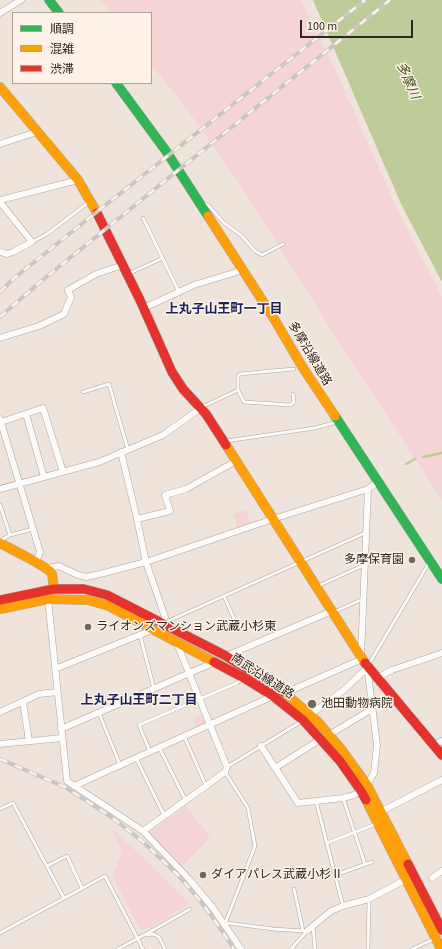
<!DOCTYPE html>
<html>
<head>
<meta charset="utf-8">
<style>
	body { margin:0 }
	#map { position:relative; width:442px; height:949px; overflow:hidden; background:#eee4db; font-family:"Source Sans 3","Noto Sans JP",sans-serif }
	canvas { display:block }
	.legend { position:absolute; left:12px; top:12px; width:140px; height:72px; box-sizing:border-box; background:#fef2e8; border:1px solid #aaa198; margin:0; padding:5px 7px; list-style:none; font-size:12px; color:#2d2720 }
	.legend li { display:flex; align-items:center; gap:8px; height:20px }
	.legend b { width:20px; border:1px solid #aaa198 }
	.scale { position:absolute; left:300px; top:20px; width:113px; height:18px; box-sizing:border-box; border:2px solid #2d2720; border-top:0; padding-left:5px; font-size:12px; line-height:14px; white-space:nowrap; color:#2d2720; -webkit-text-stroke:3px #fef2e8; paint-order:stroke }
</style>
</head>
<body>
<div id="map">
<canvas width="442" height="949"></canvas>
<ul class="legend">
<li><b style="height:5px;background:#30b455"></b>順調</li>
<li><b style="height:5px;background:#ff9f0a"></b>混雑</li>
<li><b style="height:5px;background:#e5322d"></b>渋滞</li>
</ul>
<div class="scale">100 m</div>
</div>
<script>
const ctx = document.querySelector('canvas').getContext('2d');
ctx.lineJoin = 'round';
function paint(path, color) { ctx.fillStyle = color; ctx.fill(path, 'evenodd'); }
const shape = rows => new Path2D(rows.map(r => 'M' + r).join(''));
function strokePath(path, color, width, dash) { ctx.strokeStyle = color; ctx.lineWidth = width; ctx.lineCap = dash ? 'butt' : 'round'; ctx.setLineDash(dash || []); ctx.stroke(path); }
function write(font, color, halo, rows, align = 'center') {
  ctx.font = font + ' "Source Sans 3","Noto Sans JP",sans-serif'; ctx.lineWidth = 3; ctx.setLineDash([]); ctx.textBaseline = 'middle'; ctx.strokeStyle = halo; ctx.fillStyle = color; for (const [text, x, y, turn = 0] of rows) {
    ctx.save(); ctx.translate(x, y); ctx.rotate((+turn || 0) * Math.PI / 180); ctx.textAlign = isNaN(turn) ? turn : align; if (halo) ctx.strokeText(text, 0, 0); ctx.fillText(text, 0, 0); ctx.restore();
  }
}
paint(shape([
	[101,0,301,0,331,60,397,209,442,297,442,500,346,353,241,186,189,112,151,64,151,13,111,13],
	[246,510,251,523,238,528,233,514],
	[203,714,206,723,197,729,193,718],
	[186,806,210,837,182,866,146,834],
	[111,828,134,849,181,894,189,904,153,926,145,929,141,930,112,877,122,851]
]), '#f5d4d6');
paint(shape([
	[313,0,442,0,442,282,402,206]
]), '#bdcc98');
strokePath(shape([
	[423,457,442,453],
	[406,464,415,459]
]), '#bdcc98', 2.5);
const lane = shape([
	[204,204,208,205,223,222,242,236,255,251,262,255,283,244],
	[143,218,179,292],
	[32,242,47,234,89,202],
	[128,274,163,258],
	[83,392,109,384,128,450],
	[293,394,294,402,290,405,244,402,238,390,238,376,240,374,294,369],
	[202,407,238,390],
	[226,441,315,428,337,422],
	[0,505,10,535],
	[0,541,10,535,33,529],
	[318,586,364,565],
	[224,596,235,621],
	[334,612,363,599],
	[166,622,365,533],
	[140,635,154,689],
	[369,664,429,563],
	[99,713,120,765],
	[184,736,206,786],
	[159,747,186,801],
	[150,752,139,725,237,683,243,679],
	[136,758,164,815],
	[227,767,302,721],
	[225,772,248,808,255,846,225,924],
	[343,798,365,864],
	[316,801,343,906],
	[0,809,13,803,64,898],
	[327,843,376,824],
	[47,866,67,856,82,888],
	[335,875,372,862],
	[294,889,303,931],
	[227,923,273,929,303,931,308,930],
	[313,926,315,949],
	[0,933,105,876,143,949],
	[146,934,190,909],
	[118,949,144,935,153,934,159,937,165,949],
	[291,949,308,930],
	[368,949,369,899],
	[412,949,434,939]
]);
const street = shape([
	[0,13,21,0],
	[0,144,37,132],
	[0,200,78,180],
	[0,202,32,242,13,252,7,254,0,252],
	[144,308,194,285,243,270],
	[0,338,39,326,64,314,71,297,68,290,96,274,123,265],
	[26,414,44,477],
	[0,419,40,552,36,562],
	[1,422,43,408,63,472],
	[121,452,137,519,146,562,165,617,162,624],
	[0,489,99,462,163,435,201,408],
	[137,519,170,511,165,495,186,489,236,461],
	[47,568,59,566,78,575,86,577,100,574,146,562,273,519,368,489],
	[48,599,67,781,143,831,189,879,213,908,241,949],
	[361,655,368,489,378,482],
	[226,656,332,611],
	[55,669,152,630],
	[377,678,392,670,442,653],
	[285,693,362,659],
	[23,702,29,741],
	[0,712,39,694,57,692],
	[310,715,345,689,368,667],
	[61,729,215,662],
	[329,735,372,709],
	[0,744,62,738],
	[434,745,442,741],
	[261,746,298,803,343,798,354,795,361,791,367,785,374,773,377,745,368,673,368,667],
	[275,768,321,739],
	[74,786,273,696],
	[380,812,442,780],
	[143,831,206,786,225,772,227,767,176,641],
	[432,878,442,871],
	[308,930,331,911,343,906,369,899,405,880]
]);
const fast = shape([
	[49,0,59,13],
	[116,83,166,151,208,216],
	[335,416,442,579]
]);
const slow = shape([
	[0,87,78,180,97,213],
	[208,216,273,317,303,368,335,416],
	[226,445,365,663],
	[0,543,36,562,50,571,52,574,54,589,52,593],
	[0,609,48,599,88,600,109,606,214,662],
	[285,693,318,722,341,749,367,785,408,864],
	[366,800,441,949]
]);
const jam = shape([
	[97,213,140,300,172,372,183,389,206,414,226,445],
	[0,600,54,589,84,589,107,595,226,656,285,693],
	[214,662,244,678,273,696,303,720,340,761,361,791,366,800],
	[365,663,442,755],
	[408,864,442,930]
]);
strokePath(lane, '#ada59e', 4);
strokePath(street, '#ada59e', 7);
strokePath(fast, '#ada59e', 10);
strokePath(slow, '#ada59e', 10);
strokePath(jam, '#ada59e', 10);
strokePath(lane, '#fcfbfa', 3);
strokePath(street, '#fcfbfa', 6);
strokePath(fast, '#30b455', 9);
strokePath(slow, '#ff9f0a', 9);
strokePath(jam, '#e5322d', 9);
const rail = shape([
	[0,292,12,280,84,222,365,0],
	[0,317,39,283,192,159,390,0],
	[0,759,65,787,110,816,142,841,177,874,197,897,211,915,234,949]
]);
strokePath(rail, '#c9c6c4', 4);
strokePath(rail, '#fef2e8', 2.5, [8]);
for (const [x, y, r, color] of [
	[412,560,4,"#716961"],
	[88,627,4,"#716961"],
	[312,704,5,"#716961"],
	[203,875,4,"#716961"]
]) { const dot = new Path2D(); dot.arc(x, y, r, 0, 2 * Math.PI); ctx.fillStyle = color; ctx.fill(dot); strokePath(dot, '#fef2e8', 1.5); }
write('12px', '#2d2720', '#fef2e8', [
	["多摩沿線道路",309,354,59],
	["南武沿線道路",262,677,33]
]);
write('12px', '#2d2720', '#fef2e8', [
	["多摩保育園",404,560,"right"],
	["ライオンズマンション武蔵小杉東",96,627],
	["池田動物病院",321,704],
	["ダイアパレス武蔵小杉Ⅱ",211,875]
], 'left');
write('italic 13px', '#3d4e1b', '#fef2e8', [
	["多摩川",407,81,67]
]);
write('bold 13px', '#1c225a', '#fef2e8', [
	["上丸子山王町一丁目",224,310],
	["上丸子山王町二丁目",139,701]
]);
</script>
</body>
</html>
